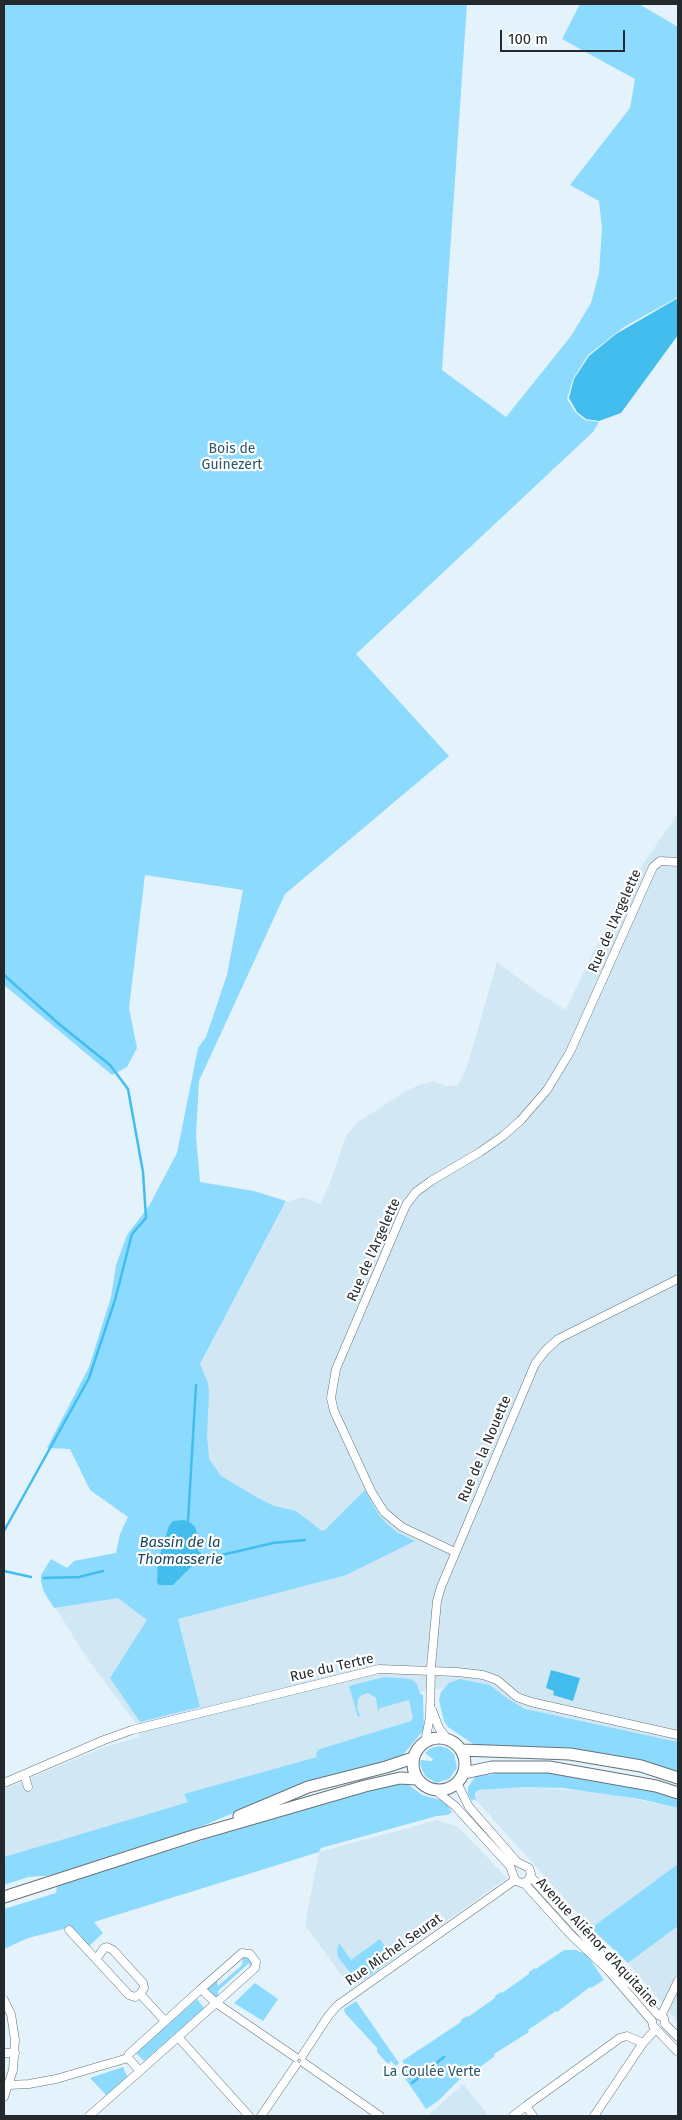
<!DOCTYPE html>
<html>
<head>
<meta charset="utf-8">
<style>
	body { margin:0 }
	#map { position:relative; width:682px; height:2120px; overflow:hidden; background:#e4f3fb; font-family:"Fira Sans",sans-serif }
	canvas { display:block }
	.frame { position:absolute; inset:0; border:5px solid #23292c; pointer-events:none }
	.scale { position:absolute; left:500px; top:30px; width:125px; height:22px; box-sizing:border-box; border:2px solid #23292c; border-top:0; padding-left:6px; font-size:15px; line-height:18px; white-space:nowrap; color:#23292c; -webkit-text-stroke:4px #fff; paint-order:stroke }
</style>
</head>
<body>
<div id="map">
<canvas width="682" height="2120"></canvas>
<div class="frame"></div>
<div class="scale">100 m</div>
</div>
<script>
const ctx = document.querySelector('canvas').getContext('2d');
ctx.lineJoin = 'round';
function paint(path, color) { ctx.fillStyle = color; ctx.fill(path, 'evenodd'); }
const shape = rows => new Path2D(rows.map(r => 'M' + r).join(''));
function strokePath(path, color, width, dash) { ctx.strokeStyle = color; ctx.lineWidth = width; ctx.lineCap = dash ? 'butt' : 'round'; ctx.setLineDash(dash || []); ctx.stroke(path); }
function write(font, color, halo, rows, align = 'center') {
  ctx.font = font + ' "Fira Sans",sans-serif'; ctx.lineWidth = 4.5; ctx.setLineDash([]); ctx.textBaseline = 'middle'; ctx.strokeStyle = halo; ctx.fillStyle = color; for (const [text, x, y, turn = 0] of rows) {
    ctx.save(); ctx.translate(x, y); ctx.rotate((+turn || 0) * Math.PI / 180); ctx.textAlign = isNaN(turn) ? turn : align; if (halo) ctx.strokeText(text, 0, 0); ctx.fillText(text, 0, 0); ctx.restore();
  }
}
paint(shape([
	[678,813,678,1749,521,1711,479,1682,421,1692,417,1722,304,1767,4,1857,4,1789,104,1747,140,1737,135,1723,83,1652,42,1586,41,1575,51,1559,67,1568,74,1561,94,1559,103,1555,116,1553,117,1550,120,1534,128,1517,90,1490,194,1376,286,1202,303,1197,320,1204,328,1188,343,1144,348,1133,358,1122,406,1091,419,1085,434,1081,445,1086,457,1086,466,1070,497,962,531,988,566,1010,593,952,622,900,620,898],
	[525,1787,601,1792,678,1808,678,1864,591,1928,475,1799,478,1790],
	[437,1820,458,1827,507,1878,351,1989,305,1925,319,1852],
	[678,1926,678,2022,628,1963],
	[463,2084,489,2116,427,2116,434,2110]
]), '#d1e8f4');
paint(shape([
	[4,4,467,4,442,370,506,417,571,336,591,303,599,273,602,228,599,201,570,185,630,108,635,79,562,39,580,4,639,4,678,27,678,297,624,327,588,355,573,379,567,399,576,413,585,420,599,422,593,432,356,654,449,756,285,894,199,1081,196,1136,200,1182,254,1191,286,1201,200,1364,208,1383,209,1393,207,1435,209,1459,221,1476,258,1498,274,1506,296,1511,322,1531,325,1530,365,1490,379,1515,386,1523,397,1532,415,1541,346,1575,178,1619,200,1707,140,1722,110,1678,147,1620,118,1598,54,1608,44,1592,41,1582,41,1575,51,1559,67,1568,74,1561,116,1553,120,1534,128,1517,90,1490,70,1449,47,1448,89,1367,111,1297,116,1265,127,1235,149,1206,177,1153,198,1048,206,1037,227,975,243,890,145,875,129,1008,137,1048,127,1067,112,1075,4,985],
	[384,1677,411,1679,417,1684,420,1694,423,1695,424,1730,401,1757,281,1793,176,1837,56,1875,28,1877,4,1885,4,1857,188,1802,184,1794,317,1757,316,1753,320,1749,411,1721,413,1718,409,1700,380,1708,378,1711,376,1698,368,1693,362,1695,358,1699,357,1708,360,1716,358,1717,349,1686],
	[460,1679,490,1685,508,1699,525,1709,678,1742,678,1775,476,1746,448,1727,444,1721,439,1700,441,1692,449,1683],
	[439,1746,447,1748,454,1754,457,1768,449,1779,436,1783,425,1776,420,1764,421,1760,432,1761,433,1759,425,1753,431,1748],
	[495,1769,547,1771,678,1795,678,1808,640,1799,563,1788,525,1787,478,1790,475,1794,476,1801,474,1799,472,1801,468,1794,468,1787,476,1776,495,1774],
	[396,1784,409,1785,422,1795,441,1800,447,1805,452,1812,448,1815,437,1816,321,1848,319,1852,94,1922,103,1933,89,1946,72,1927,28,1938,4,1949,4,1909,56,1893,57,1887,59,1885,331,1800],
	[678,1864,678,1926,628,1963,591,1928],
	[380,1939,393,1959,365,1979,352,1975,338,1957,337,1950,339,1943,351,1960],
	[564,1950,576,1950,587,1955,604,1980,591,1988,590,1987,557,2012,556,2011,528,2030,529,2032,494,2054,495,2056,465,2078,461,2078,438,2101,426,2109,402,2074,407,2068,402,2061,461,2022,461,2020,467,2016,468,2017,495,1998,495,1996,501,1992,502,1993,529,1974,529,1972,535,1968,536,1969],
	[243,1956,251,1960,252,1963,250,1970,249,1963,218,1991,218,1997,212,1996,208,1992,208,1987,217,1979,218,1986,242,1965],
	[255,1983,278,1999,263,2021,234,2003],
	[197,1999,204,2008,144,2061,136,2053],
	[356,2001,399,2063,396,2066,391,2061,389,2064,386,2062,377,2052,377,2048,345,2013,344,2009],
	[123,2067,128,2078,107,2096,90,2078]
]), '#8cdafe');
paint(shape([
	[678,298,678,335,621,413,599,421,586,419,577,412,569,398,574,379,589,356,616,334],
	[184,1520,191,1523,195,1527,197,1534,198,1551,209,1558,194,1564,173,1585,159,1585,157,1582,158,1561,169,1526,173,1521],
	[551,1670,580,1678,573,1701,553,1695,554,1691,546,1688]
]), '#42bdee');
strokePath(shape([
	[4,975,59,1024,110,1065,128,1089,143,1172,146,1218,132,1234,115,1300,89,1378,4,1531],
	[188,1521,196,1385],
	[209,1558,273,1543,305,1540],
	[4,1571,31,1577],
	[44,1578,79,1577,103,1571],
	[412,2083,444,2057]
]), '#42bdee', 2.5);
const street = shape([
	[455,1552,402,1527,384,1512,371,1491,334,1411,331,1398,336,1369,406,1205,416,1192,431,1181,480,1152,503,1136,521,1120,547,1090,570,1052,653,867,660,861,678,862],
	[432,1710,439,1728,448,1740],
	[425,1742,430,1717,431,1667,437,1601,441,1587,535,1364,545,1351,558,1339,678,1279],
	[24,1774,28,1787],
	[4,1783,104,1740,132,1730,379,1669,457,1672,483,1675,497,1680,517,1697,531,1702,678,1735],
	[435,1790,455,1806,510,1866,515,1880,521,1883,528,1881,531,1874,529,1868,517,1862,469,1807,457,1783],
	[531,1877,609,1963,632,1985,658,2015,664,2018,665,2024,678,2037],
	[524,1883,570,1934,608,1970,652,2021,653,2026,678,2052],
	[69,1930,129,1995,135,1997,140,1994,144,1988,143,1983,113,1950,107,1947,104,1948,97,1958],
	[201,1989,216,2003,140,2071,128,2058,129,2054,201,1989],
	[201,1989,242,1953,250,1954,256,1962,255,1968,216,2003,295,2057],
	[140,1994,165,2021],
	[4,2000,11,2014,15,2040,13,2070,4,2097],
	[661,2016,678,1981],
	[178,2037,249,2116],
	[4,2053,15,2053],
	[302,2056,329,2015,338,2005,515,1880],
	[304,2063,380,2116],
	[9,2085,29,2084,56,2079,128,2058],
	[89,2116,140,2071],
	[261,2116,296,2065],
	[513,2116,526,2106],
	[533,2116,526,2106,620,2038,627,2036,643,2043],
	[594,2116,643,2043,656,2029]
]);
const secondary = shape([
	'413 1764a26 26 0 1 1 52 0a26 26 0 1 1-52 0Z',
	[461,1750,570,1754,641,1766,678,1778],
	[464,1773,492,1767,549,1767,656,1786,678,1793],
	[239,1816,308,1787,386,1767,413,1758],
	[4,1897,196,1835,365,1786,400,1778,417,1779]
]);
strokePath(street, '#657379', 9);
strokePath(secondary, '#657379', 13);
strokePath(street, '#fff', 8);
strokePath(secondary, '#fff', 11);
write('14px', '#28586d', '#fff', [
	["Bois de",232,449],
	["Guinezert",232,465],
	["La Coulée Verte",432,2072]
]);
write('14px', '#23292c', '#fff', [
	["Rue de l'Argelette",615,921,-66],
	["Rue de l'Argelette",374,1250,-66],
	["Rue de la Nouette",485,1449,-67],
	["Rue du Tertre",332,1668,-13],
	["Avenue Aliénor d'Aquitaine",597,1943,47],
	["Rue Michel Seurat",394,1950,-35]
]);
write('italic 15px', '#17495d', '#fff', [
	["Bassin de la",180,1543],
	["Thomasserie",180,1560]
]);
</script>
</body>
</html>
